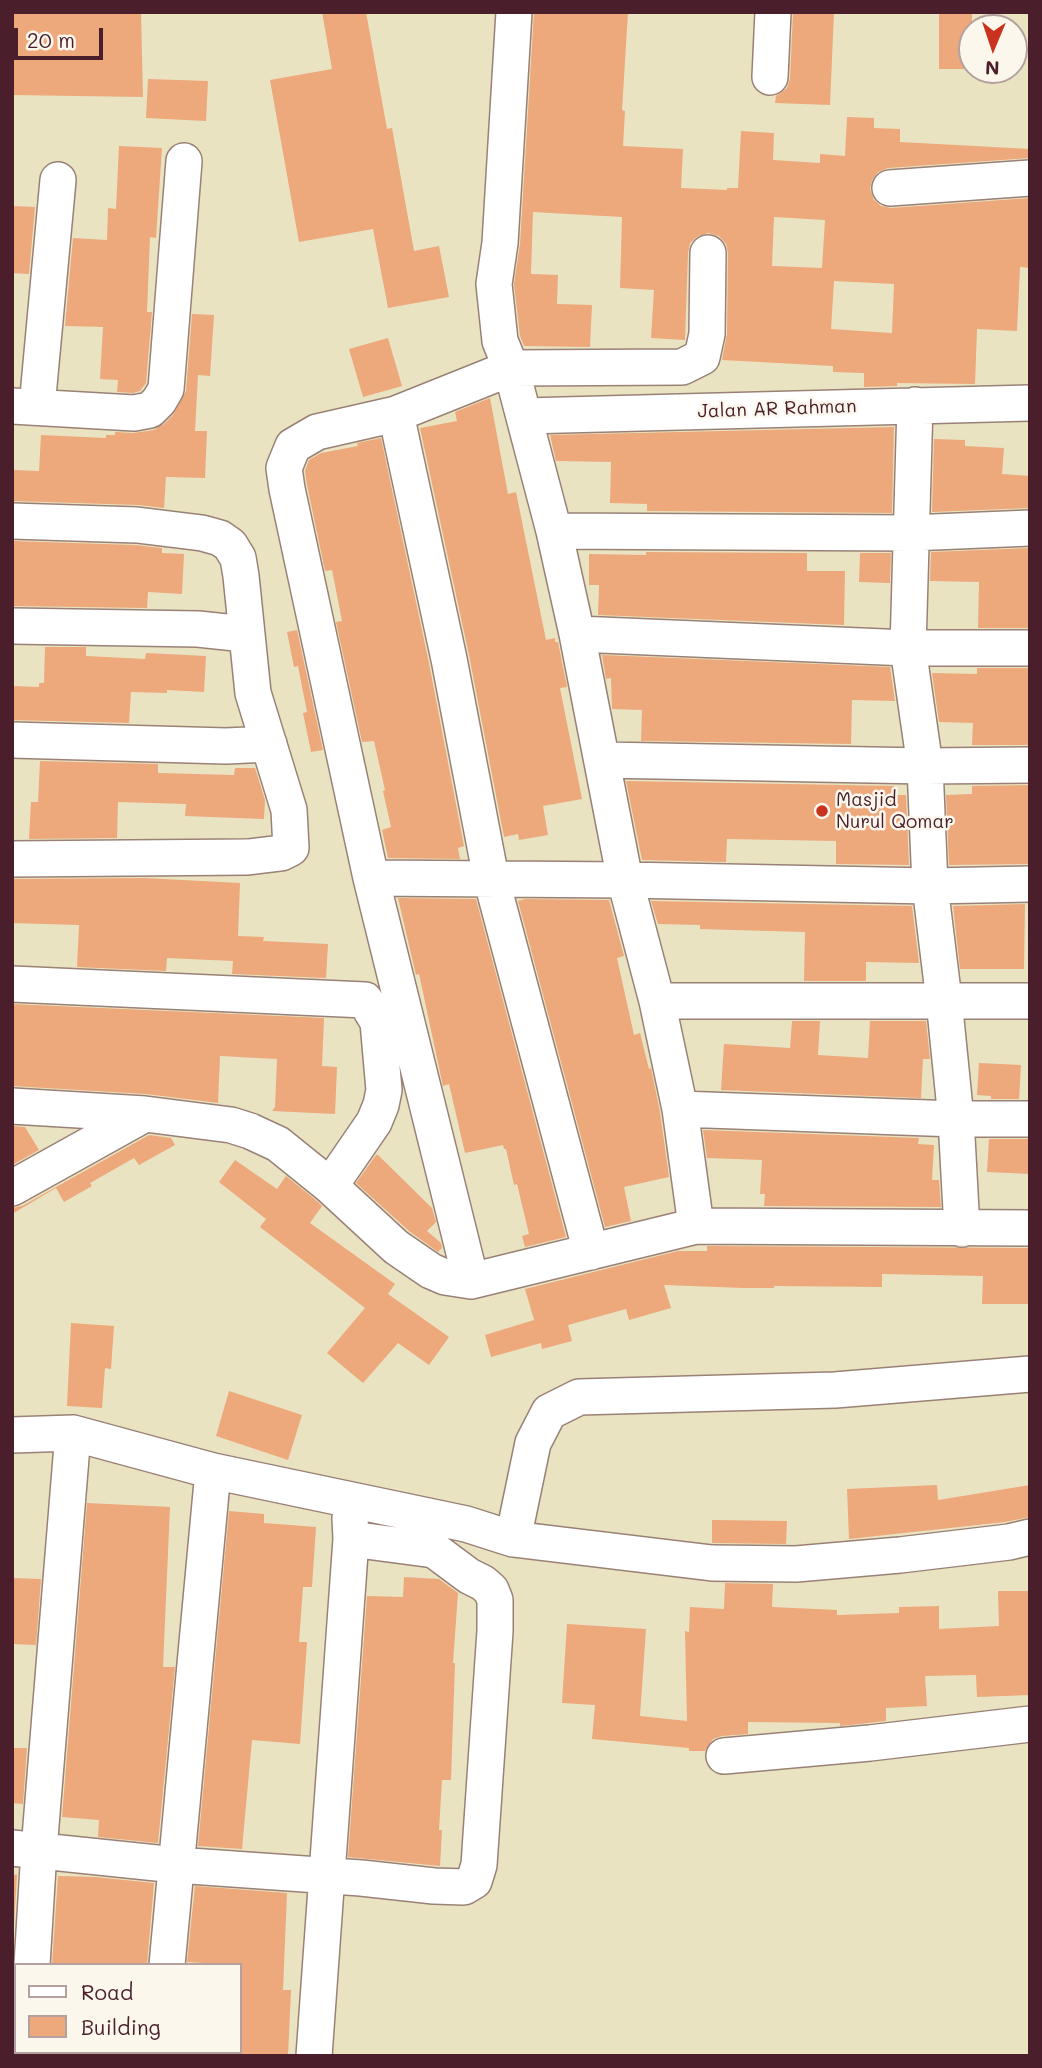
<!DOCTYPE html>
<html>
<head>
<meta charset="utf-8">
<style>
	body { margin:0 }
	#map { position:relative; width:1042px; height:2068px; overflow:hidden; background:#e9e3c2; font-family:Mali,sans-serif }
	canvas { display:block }
	.frame { position:absolute; inset:0; border:14px solid #4a1f2b; pointer-events:none }
	.legend { position:absolute; left:14px; top:1963px; width:228px; height:91px; box-sizing:border-box; background:#fbf7ec; border:2px solid #b4a19f; margin:0; padding:9px 12px; list-style:none; font-size:21px; color:#4a1f2b }
	.legend li { display:flex; align-items:center; gap:14px; height:35px }
	.legend b { width:35px; border:2px solid #b4a19f }
	.north { position:absolute; left:958px; top:14px; width:70px; height:70px; box-sizing:border-box; background:#fbf7ec; border:2px solid #b4a19f; border-radius:50%; rotate:182deg; font-size:19px; font-weight:700; line-height:28px; text-align:center; color:#4a1f2b }
	.north::after { content:''; display:block; margin:auto; width:24px; height:32px; background:#c8321e; clip-path:polygon(50% 0,100% 100%,50% 72%,0 100%) }
	.scale { position:absolute; left:14px; top:28px; width:89px; height:32px; box-sizing:border-box; border:4px solid #4a1f2b; border-top:0; padding-left:9px; font-size:21px; line-height:24px; white-space:nowrap; color:#4a1f2b; -webkit-text-stroke:5px #fbf7ec; paint-order:stroke }
</style>
</head>
<body>
<div id="map">
<canvas width="1042" height="2068"></canvas>
<div class="frame"></div>
<ul class="legend">
<li><b style="height:9px;background:#fff"></b>Road</li>
<li><b style="height:19px;background:#eda87c"></b>Building</li>
</ul>
<div class="north">N</div>
<div class="scale">20 m</div>
</div>
<script>
const ctx = document.querySelector('canvas').getContext('2d');
ctx.lineJoin = 'round';
function paint(path, color) { ctx.fillStyle = color; ctx.fill(path, 'evenodd'); }
const shape = rows => new Path2D(rows.map(r => 'M' + r).join(''));
function strokePath(path, color, width, dash) { ctx.strokeStyle = color; ctx.lineWidth = width; ctx.lineCap = dash ? 'butt' : 'round'; ctx.setLineDash(dash || []); ctx.stroke(path); }
function write(font, color, halo, rows, align = 'center') {
  ctx.font = font + ' Mali,sans-serif'; ctx.lineWidth = 5; ctx.setLineDash([]); ctx.textBaseline = 'middle'; ctx.strokeStyle = halo; ctx.fillStyle = color; for (const [text, x, y, turn = 0] of rows) {
    ctx.save(); ctx.translate(x, y); ctx.rotate((+turn || 0) * Math.PI / 180); ctx.textAlign = isNaN(turn) ? turn : align; if (halo) ctx.strokeText(text, 0, 0); ctx.fillText(text, 0, 0); ctx.restore();
  }
}
paint(shape([
	[12,12,141,12,143,97,12,95],
	[322,12,366,12,387,129,392,128,414,251,439,246,449,297,388,308,373,229,299,242,270,80,332,69],
	[534,12,628,12,622,110,625,111,623,146,683,149,681,188,727,190,727,188,738,188,741,131,774,133,773,160,820,163,820,154,845,156,847,117,874,118,874,128,900,129,900,142,1030,149,1030,158,888,168,878,172,872,180,870,189,874,200,881,206,891,208,1030,198,1030,268,1020,267,1017,331,977,329,975,384,897,383,897,386,864,387,864,373,833,372,833,366,722,360,727,334,728,253,726,244,719,236,708,233,698,236,690,243,688,253,685,340,651,338,654,290,620,288,622,217,533,212,531,274,558,275,557,304,592,305,590,347,524,346,520,336,514,284,520,244],
	[774,217,825,220,822,268,772,266],
	[834,281,894,284,892,333,831,329],
	[793,12,834,12,830,105,775,103,776,96,787,88,790,79],
	[939,12,972,12,972,69,939,69],
	[148,79,208,81,206,121,146,118],
	[119,146,162,148,156,238,150,237,147,312,152,312,146,383,140,391,133,393,117,392,118,380,100,379,103,327,65,326,73,238,107,240,108,208,116,209],
	[12,206,35,207,29,274,12,273],
	[192,314,214,315,210,376,198,375,195,431,207,431,205,478,166,477,164,508,138,505,13,501,14,470,39,471,41,435,106,438,106,435,115,435,115,432,133,433,154,430,164,424,173,415,186,391],
	[388,338,402,386,363,397,349,349],
	[490,398,508,494,516,492,546,640,555,638,555,642,558,642,567,687,560,688,582,799,543,806,548,835,519,840,518,834,504,837,469,655,420,428,457,421,455,412],
	[894,427,892,513,647,511,647,504,610,503,611,462,556,461,550,435],
	[381,438,429,663,464,846,458,848,460,859,388,858,382,830,391,827,383,791,385,790,374,741,362,742,336,622,342,621,332,570,325,571,307,485,305,471,309,460,321,453,358,446,357,443],
	[934,439,965,440,965,446,1004,448,1002,474,1030,476,1030,508,932,512],
	[12,541,135,545,162,548,162,553,184,554,182,594,148,592,147,608,12,606],
	[1030,548,1030,628,978,628,979,582,930,581,931,552],
	[646,552,807,553,807,571,845,571,844,625,598,615,599,585,589,585,589,554,646,555],
	[860,553,891,553,890,583,859,582],
	[297,630,323,750,311,752,303,713,307,712,298,666,294,667,287,632],
	[45,647,86,647,86,656,145,659,146,653,206,656,204,692,167,690,167,693,131,692,129,723,12,720,12,686,39,687,39,683,44,683],
	[602,655,890,667,895,701,852,700,851,744,641,741,642,710,612,709,611,678,606,679],
	[977,668,1030,668,1030,745,972,745,973,723,939,722,932,673,977,674],
	[40,761,158,764,158,773,234,775,235,768,255,768,265,800,264,819,185,816,186,804,118,802,117,838,29,839,31,802,38,802],
	[626,781,895,786,895,795,906,795,909,865,836,864,836,841,727,839,726,862,642,860],
	[1030,785,1030,864,949,865,946,795,972,794,972,786],
	[144,878,240,883,238,936,264,937,263,941,328,944,326,978,232,974,233,961,167,958,166,971,77,967,79,925,12,923,12,879],
	[398,898,476,899,566,1237,525,1247,522,1236,529,1234,517,1184,514,1185,506,1149,504,1149,503,1145,465,1153,449,1084,443,1086,419,974,416,975],
	[525,899,609,900,624,956,617,958,634,1035,640,1033,649,1069,651,1068,660,1112,669,1177,624,1187,631,1221,605,1227,518,901],
	[651,901,912,906,919,963,866,962,866,981,804,981,805,932,700,929,700,925,658,924],
	[1025,904,1024,969,960,969,953,906],
	[12,1004,324,1018,322,1066,337,1067,335,1114,272,1111,275,1107,277,1059,220,1056,218,1103,146,1094,12,1086],
	[792,1021,820,1021,818,1055,868,1058,870,1021,926,1021,930,1059,923,1059,921,1098,721,1090,724,1044,790,1048],
	[979,1063,1021,1065,1019,1099,991,1099,991,1096,977,1095],
	[12,1126,25,1127,39,1150,12,1165],
	[703,1130,919,1138,918,1144,934,1145,932,1180,939,1180,941,1207,764,1206,765,1194,760,1194,762,1160,707,1158],
	[149,1135,171,1138,175,1145,139,1165,134,1158,90,1183,92,1186,64,1202,56,1188,12,1214,12,1208,22,1206],
	[989,1139,1030,1139,1030,1174,987,1172],
	[376,1155,378,1155,432,1208,436,1222,427,1231,441,1243,442,1248,438,1252,409,1231,356,1183],
	[235,1160,277,1189,286,1176,317,1201,322,1206,310,1223,395,1284,388,1294,449,1337,429,1365,398,1343,363,1383,327,1353,365,1308,260,1227,266,1219,219,1182],
	[707,1246,1030,1248,1030,1304,982,1304,983,1276,882,1274,882,1287,774,1286,774,1288,744,1288,664,1285,671,1308,629,1320,626,1309,568,1325,572,1341,542,1349,541,1343,491,1357,485,1335,534,1320,525,1289,678,1251,707,1251],
	[71,1323,114,1326,111,1369,105,1368,102,1408,67,1406],
	[229,1391,302,1415,288,1460,216,1436],
	[937,1485,938,1500,1030,1485,1030,1517,1005,1522,849,1539,847,1489],
	[87,1503,170,1507,163,1667,175,1667,158,1843,98,1837,99,1820,62,1817],
	[229,1511,264,1514,264,1523,316,1527,312,1587,303,1587,299,1642,307,1642,300,1744,252,1740,242,1849,198,1846],
	[712,1520,787,1521,786,1544,712,1543],
	[404,1577,439,1579,458,1593,453,1663,455,1663,451,1780,442,1780,439,1830,442,1830,440,1866,348,1857,367,1596,403,1597],
	[12,1578,41,1579,36,1645,12,1644],
	[725,1583,773,1584,772,1607,837,1610,837,1615,899,1613,899,1607,939,1606,939,1629,999,1626,998,1591,1030,1591,1030,1695,977,1697,976,1675,925,1676,927,1706,886,1708,886,1721,840,1726,840,1723,748,1722,748,1734,722,1736,713,1739,705,1751,689,1751,689,1748,592,1739,595,1705,562,1703,567,1624,646,1629,640,1716,687,1721,685,1631,689,1632,690,1607,724,1609],
	[12,1748,27,1748,23,1804,12,1803],
	[12,1874,17,1875,12,1958],
	[58,1876,95,1877,154,1883,147,1965,52,1965],
	[195,1886,287,1893,283,1990,291,1990,288,2056,240,2056,240,1965,187,1962]
]), '#eda87c');
const minor = shape([
	[770,77,773,12],
	[890,188,1030,178],
	[915,405,908,648,925,766,930,886,944,1000,956,1119,962,1229],
	[12,406,134,413,150,410,159,401,166,389,184,161],
	[37,407,58,180],
	[396,414,449,659,491,878,591,1252],
	[524,416,1030,403],
	[12,521,137,525,202,533,220,538,230,545,238,558,241,576,253,693,289,810,291,848,281,853,248,857,12,859],
	[554,531,910,533,1030,528],
	[12,626,198,629,245,634],
	[577,634,908,648,1030,648],
	[12,740,226,746,269,744],
	[603,760,925,766,1030,765],
	[371,878,625,880,577,634,554,531,511,368,500,341,494,284,500,243,514,12],
	[12,984,365,1000,378,1022,384,1090,381,1105,374,1122,330,1186],
	[657,1001,1030,1001],
	[12,1106,145,1114,231,1125,250,1131,278,1144,330,1186,396,1247,431,1271,445,1277,471,1281,696,1226,1030,1228],
	[680,1109,956,1119,1030,1119],
	[12,1188,145,1114],
	[696,1226,680,1109,657,1001,625,880,930,886,1030,884],
	[471,1281,371,878,287,489,284,468,293,446,317,432,396,414,511,368,682,367,702,357,707,334,708,253],
	[12,1435,73,1433,213,1471,466,1524,513,1539,712,1563,796,1564,900,1555,1009,1542,1030,1537],
	[513,1539,533,1443,549,1412,579,1397,835,1390,1030,1374],
	[724,1756,870,1743,1030,1724],
	[12,1848,176,1865,361,1878,434,1886,464,1887,474,1881,479,1865,495,1631,495,1600,491,1590,483,1583,469,1576,434,1550,351,1539],
	[32,1965,39,1850,73,1433],
	[167,1965,213,1471],
	[27,2056,27,2052],
	[159,2056,160,2052],
	[314,2056,351,1539,350,1518]
]);
strokePath(minor, '#9a8176', 38);
strokePath(minor, '#fff', 35);
for (const [x, y, r, color] of [
	[822,811,7,"#c8321e"]
]) { const dot = new Path2D(); dot.arc(x, y, r, 0, 2 * Math.PI); ctx.fillStyle = color; ctx.fill(dot); strokePath(dot, '#fbf7ec', 2.5); }
write('19px', '#4a1f2b', '#fbf7ec', [
	["Jalan AR Rahman",777,409,-2]
]);
write('19px', '#4a1f2b', '#fbf7ec', [
	["Masjid",836,800],
	["Nurul Qomar",836,822]
], 'left');
</script>
</body>
</html>
